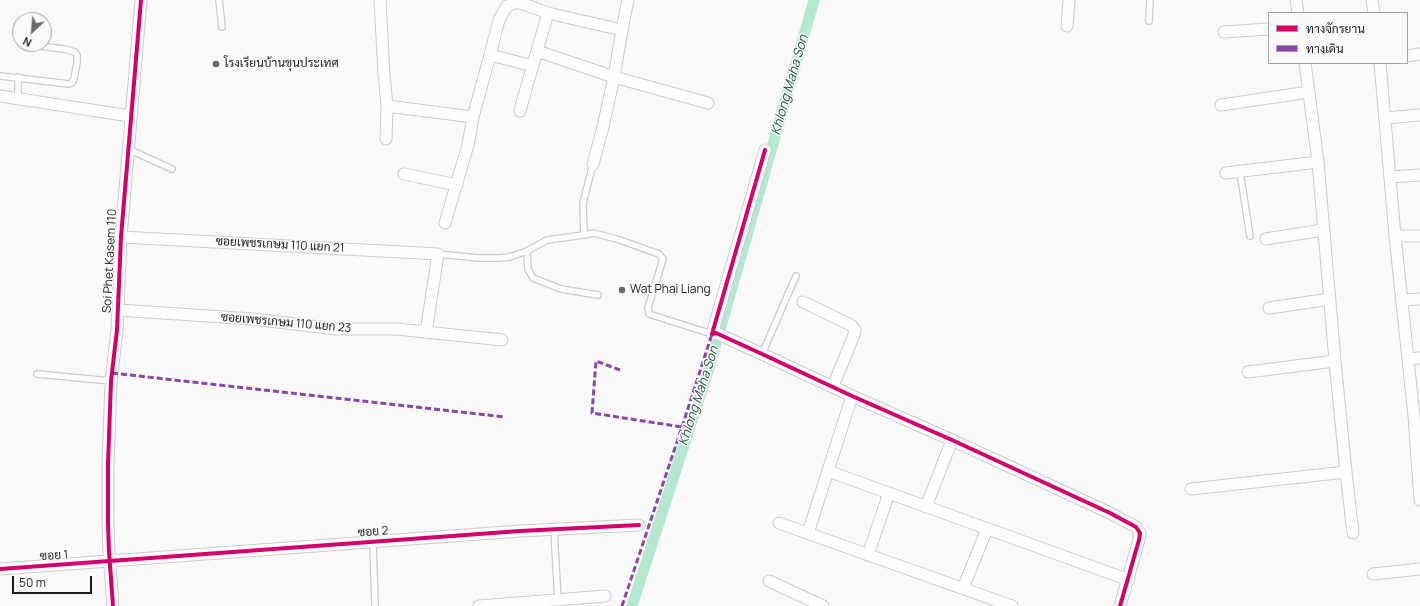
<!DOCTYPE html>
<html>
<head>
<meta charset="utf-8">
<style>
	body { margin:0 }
	#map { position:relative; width:1420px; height:606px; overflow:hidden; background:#fbfafb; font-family:Manrope,Sarabun,sans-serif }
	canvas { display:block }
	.legend { position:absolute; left:1268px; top:12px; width:140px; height:52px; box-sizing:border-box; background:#fcf9fb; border:1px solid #a3a1a3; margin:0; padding:5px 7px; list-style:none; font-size:12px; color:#1e1d1e }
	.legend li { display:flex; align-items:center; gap:8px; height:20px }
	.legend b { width:20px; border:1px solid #a3a1a3 }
	.north { position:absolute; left:12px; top:12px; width:40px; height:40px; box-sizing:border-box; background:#fcf9fb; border:1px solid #a3a1a3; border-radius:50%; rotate:206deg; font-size:11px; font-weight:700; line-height:16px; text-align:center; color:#1e1d1e }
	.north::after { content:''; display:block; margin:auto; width:14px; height:18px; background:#6b6a6b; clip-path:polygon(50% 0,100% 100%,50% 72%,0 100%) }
	.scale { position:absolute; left:12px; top:576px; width:80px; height:18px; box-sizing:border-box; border:2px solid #1e1d1e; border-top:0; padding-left:5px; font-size:12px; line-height:14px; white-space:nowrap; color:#1e1d1e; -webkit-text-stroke:3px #fcf9fb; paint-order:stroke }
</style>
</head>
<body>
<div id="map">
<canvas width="1420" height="606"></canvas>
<ul class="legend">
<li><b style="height:5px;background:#d6006c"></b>ทางจักรยาน</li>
<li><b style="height:5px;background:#8e44ad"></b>ทางเดิน</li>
</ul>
<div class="north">N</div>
<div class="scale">50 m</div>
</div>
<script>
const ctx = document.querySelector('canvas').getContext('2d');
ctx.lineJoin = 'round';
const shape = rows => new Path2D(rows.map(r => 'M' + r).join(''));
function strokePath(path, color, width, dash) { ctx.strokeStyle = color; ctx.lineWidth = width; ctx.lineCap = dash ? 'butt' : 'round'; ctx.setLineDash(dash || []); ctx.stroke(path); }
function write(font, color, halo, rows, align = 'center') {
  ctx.font = font + ' Manrope,Sarabun,sans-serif'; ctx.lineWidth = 3; ctx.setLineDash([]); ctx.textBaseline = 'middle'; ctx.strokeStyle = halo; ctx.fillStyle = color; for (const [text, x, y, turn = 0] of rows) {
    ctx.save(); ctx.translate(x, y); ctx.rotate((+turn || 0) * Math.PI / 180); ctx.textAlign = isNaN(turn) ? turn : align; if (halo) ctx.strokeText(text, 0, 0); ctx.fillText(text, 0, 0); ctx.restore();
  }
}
strokePath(shape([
	[632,606,710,365,814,0]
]), '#b5e8d1', 11);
const lane = shape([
	[219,0,222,27],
	[1149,21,1150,0],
	[0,76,69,84,72,83,74,79,77,62,77,55,75,52,64,49,31,45],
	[18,98,18,77],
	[128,149,172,169],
	[1240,172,1250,236],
	[584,235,583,203,593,164],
	[527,251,528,269,533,278,561,289,598,295],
	[438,254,479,258,499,258,510,257,527,251,547,240,584,235,594,233,620,240,659,254,663,259,648,308,649,314,712,334],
	[762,354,796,276],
	[37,374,111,381],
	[554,530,558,600],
	[373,542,375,606]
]);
const street = shape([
	[380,0,384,74,387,106,386,139],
	[1296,0,1298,13],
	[1372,0,1374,13],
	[1067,26,1069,0],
	[1224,32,1269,29],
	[537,51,614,77,708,103],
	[490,55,499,20,507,6,514,3,521,3,548,13,622,30],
	[1407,56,1420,54],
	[1305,63,1318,162,1335,361,1346,472,1353,533],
	[1380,63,1395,236,1414,416,1420,500],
	[0,96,130,116],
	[1221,105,1309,92],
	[387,106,473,117],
	[520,111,524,96,548,13],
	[1385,118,1420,115],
	[765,150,712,334,716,333,762,354,852,396,952,440,1110,513,1136,527,1140,533,1139,540,1120,606],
	[593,164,603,127,614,77,622,30,628,0],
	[1226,173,1318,162],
	[404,174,457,185],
	[1390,177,1420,175],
	[445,223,468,145,473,117,490,55,533,66],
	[1395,236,1420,236],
	[121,237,438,254,426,332],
	[1266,239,1323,230],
	[1401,300,1420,299],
	[803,302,851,325,855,330,854,335,833,386],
	[1269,308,1330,299],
	[118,310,253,319,336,329,397,329,502,340],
	[1408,359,1420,358],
	[1248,372,1335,361],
	[828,471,1129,580],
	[1191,489,1346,472],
	[926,507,952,440],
	[779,523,1012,606],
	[808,533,852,396],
	[868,555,889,493],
	[0,569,520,531,639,525],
	[1373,574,1420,569],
	[769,581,823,606],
	[963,588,987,529],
	[113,606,109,552,108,523,108,464,111,381,117,330,121,237,141,0],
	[479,606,605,596]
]);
strokePath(lane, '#cccbcc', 8);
strokePath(street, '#cccbcc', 13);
strokePath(lane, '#fefefe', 5.5);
strokePath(street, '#fefefe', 11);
strokePath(shape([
	[620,370,596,361,592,413,682,427],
	[112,373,505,417],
	[622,606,682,427,712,334]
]), '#8e44ad', 3, [6, 3]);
strokePath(shape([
	[765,150,712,334,716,333,762,354,852,396,952,440,1110,513,1136,527,1140,533,1139,540,1120,606],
	[0,569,520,531,639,525],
	[113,606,109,552,108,523,108,464,111,381,117,330,121,237,141,0]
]), '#d6006c', 4);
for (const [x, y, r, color] of [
	[216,64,4,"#6b6a6b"],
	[622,290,4,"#6b6a6b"]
]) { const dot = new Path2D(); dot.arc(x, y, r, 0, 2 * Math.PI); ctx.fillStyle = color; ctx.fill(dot); strokePath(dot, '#fcf9fb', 1.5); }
write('12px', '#1e1d1e', '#fcf9fb', [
	["โรงเรียนบ้านขุนประเทศ",224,64],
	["Wat Phai Liang",630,290]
], 'left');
write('12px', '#1e1d1e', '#fcf9fb', [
	["ซอยเพชรเกษม 110 แยก 21",280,245,3],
	["Soi Phet Kasem 110",110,261,-87],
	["ซอยเพชรเกษม 110 แยก 23",286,323,5],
	["ซอย 2",373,532,-4],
	["ซอย 1",54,556,-4]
]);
write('italic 13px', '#1d563f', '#fcf9fb', [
	["Khlong Maha Son",790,85,-74],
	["Khlong Maha Son",699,396,-72]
]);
</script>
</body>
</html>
